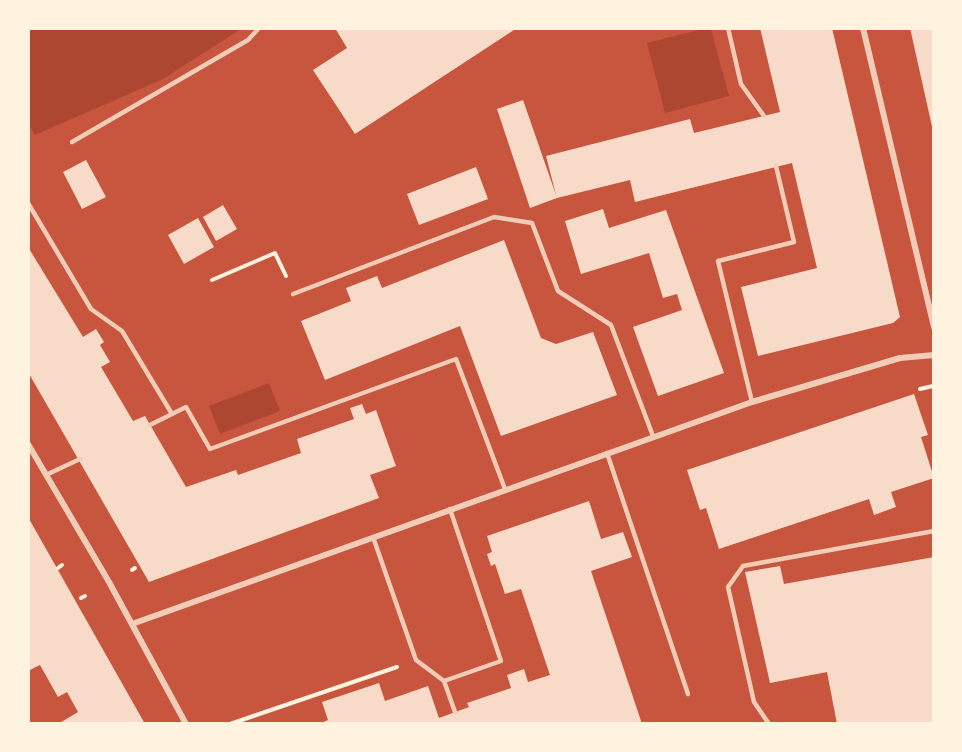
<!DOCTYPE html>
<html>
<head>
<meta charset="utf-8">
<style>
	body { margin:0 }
	#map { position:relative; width:962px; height:752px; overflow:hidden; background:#c8553d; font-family:"PT Sans Narrow",sans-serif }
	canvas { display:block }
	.frame { position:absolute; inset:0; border:30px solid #fff3e0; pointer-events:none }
</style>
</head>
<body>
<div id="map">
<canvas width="962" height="752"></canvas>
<div class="frame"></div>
</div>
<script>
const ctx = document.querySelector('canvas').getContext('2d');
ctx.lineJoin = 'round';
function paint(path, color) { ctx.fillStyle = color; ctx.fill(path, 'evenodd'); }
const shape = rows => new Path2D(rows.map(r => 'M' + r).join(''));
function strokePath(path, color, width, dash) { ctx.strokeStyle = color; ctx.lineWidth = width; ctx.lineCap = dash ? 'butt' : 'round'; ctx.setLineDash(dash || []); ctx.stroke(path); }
paint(shape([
	[29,28,241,28,241,29,163,79,35,135,29,125],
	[703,29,711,29,729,96,665,113,647,43],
	[269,383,280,411,220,434,209,406]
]), '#ae4732');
paint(shape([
	[335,28,513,28,514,30,355,134,313,70,347,48],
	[760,28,832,28,900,317,893,323,758,356,741,287,817,268,792,163,635,202,630,180,557,198,530,208,497,109,523,100,556,195,546,156,690,119,694,133,780,112],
	[910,28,934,28,934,131,933,131],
	[86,160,106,197,82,209,63,172],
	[476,167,488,199,419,225,407,194],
	[223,205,237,229,216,241,203,217],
	[603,209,609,228,666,210,724,373,658,396,633,327,682,310,677,294,663,298,649,253,581,274,565,221],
	[198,218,214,247,184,264,168,235],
	[504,240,541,338,556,344,593,332,617,395,501,436,460,326,325,380,301,321,351,301,346,288,377,276,382,288],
	[28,247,83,337,96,329,104,342,100,345,110,362,101,367,133,421,145,416,186,487,236,470,238,475,301,453,297,439,354,419,350,408,362,404,366,414,376,410,396,466,370,475,379,498,149,582,28,372],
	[914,394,928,435,921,437,934,478,891,492,896,507,874,515,869,499,719,549,706,508,700,510,687,470],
	[589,501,601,539,623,532,632,557,591,571,642,724,319,724,328,720,322,702,379,683,385,701,428,686,439,718,469,707,467,703,511,688,507,675,524,669,528,682,550,675,521,589,505,594,495,564,491,566,487,554,492,552,487,536],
	[28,517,145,724,58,724,78,712,67,692,58,697,40,665,28,671],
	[934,557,934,724,837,724,827,672,770,683,745,572,780,566,784,584]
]), '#f7dbc8');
strokePath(shape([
	[212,280,275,253,286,276],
	[920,389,933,386],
	[58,568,62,565],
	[132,570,135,568],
	[81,598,85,596],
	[230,724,397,667]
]), '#fff3e0', 4);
strokePath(shape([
	[728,28,741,84,764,116],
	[72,142,248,40,259,28],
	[28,203,91,309,122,331,172,414],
	[293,294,494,217,532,223,558,291,611,325,653,436],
	[752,402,718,261,794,242,776,166],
	[150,425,186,407,210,449,456,359,505,489],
	[607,453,688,694],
	[46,475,80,459],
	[373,537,416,660,444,681,455,712],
	[444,681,501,661,450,509],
	[769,724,754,702,728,587,743,566,934,531]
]), '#f1ccb7', 4.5);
strokePath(shape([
	[863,28,934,327],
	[28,444,109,582,186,724],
	[132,624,752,402,900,358,934,355]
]), '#f1ccb7', 6);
</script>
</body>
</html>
